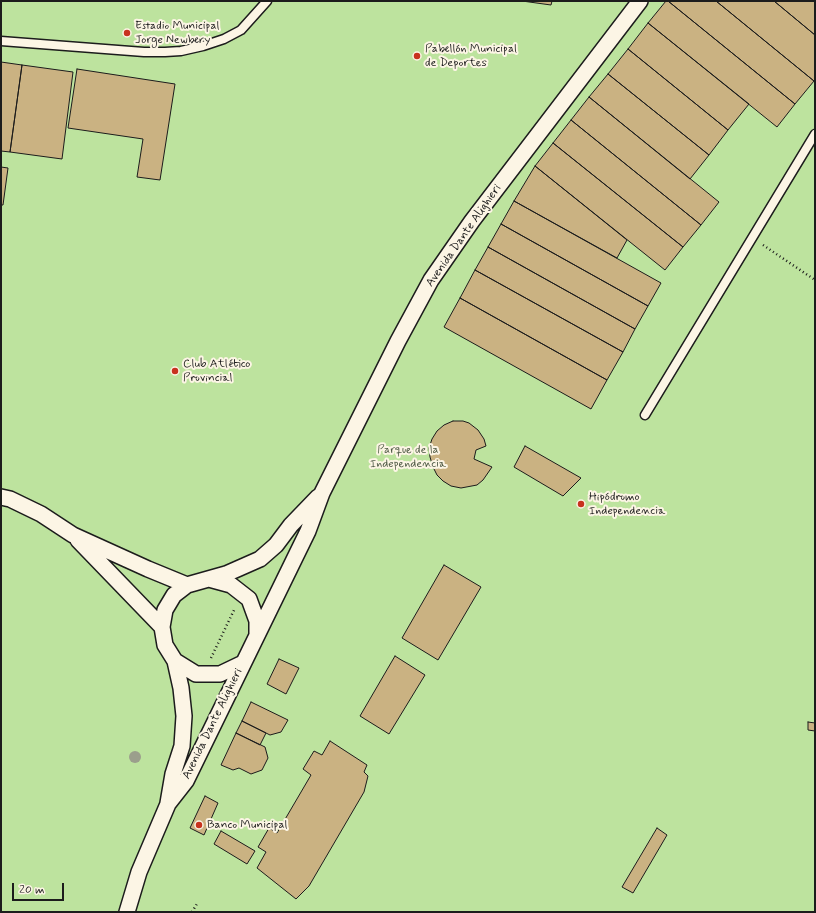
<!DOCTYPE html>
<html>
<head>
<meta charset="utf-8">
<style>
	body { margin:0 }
	#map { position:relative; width:816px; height:913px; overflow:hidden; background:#fcf5e5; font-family:Mynerve,sans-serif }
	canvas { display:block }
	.frame { position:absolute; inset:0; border:2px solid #1c1c1c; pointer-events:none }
	.scale { position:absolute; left:12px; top:883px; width:52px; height:18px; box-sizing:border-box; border:2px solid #1c1c1c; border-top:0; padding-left:5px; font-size:12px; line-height:14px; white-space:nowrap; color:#1c1c1c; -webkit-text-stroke:3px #fcf5e5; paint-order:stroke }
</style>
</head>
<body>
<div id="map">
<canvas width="816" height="913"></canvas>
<div class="frame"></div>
<div class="scale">20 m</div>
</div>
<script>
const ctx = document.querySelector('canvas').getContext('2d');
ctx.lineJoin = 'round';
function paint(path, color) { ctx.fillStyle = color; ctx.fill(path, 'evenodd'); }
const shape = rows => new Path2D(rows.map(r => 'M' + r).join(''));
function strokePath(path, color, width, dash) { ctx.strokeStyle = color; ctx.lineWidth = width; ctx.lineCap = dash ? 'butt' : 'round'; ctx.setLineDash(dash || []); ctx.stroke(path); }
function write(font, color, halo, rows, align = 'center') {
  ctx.font = font + ' Mynerve,sans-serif'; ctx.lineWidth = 4; ctx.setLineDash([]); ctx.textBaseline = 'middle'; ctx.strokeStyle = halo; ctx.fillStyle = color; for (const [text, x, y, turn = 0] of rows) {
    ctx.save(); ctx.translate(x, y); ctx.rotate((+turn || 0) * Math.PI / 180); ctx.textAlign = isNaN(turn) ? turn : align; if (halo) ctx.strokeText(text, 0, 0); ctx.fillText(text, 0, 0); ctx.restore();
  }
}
paint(shape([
	[1,1,815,1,815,912,1,912]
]), '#bde39e');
const building = shape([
	[522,1,552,1,551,5,522,1],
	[666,1,668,1,795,104,777,127,648,23,666,1],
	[668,1,716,1,814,81,795,104,668,1],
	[716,1,774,1,815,35,815,79,814,81,716,1],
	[774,1,815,1,815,35,774,1],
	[648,23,749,104,728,130,628,49,648,23],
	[628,49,728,130,709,155,608,74,628,49],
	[1,62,22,65,10,152,1,151,1,62],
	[22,65,73,72,62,159,10,152,22,65],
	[77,69,175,84,160,180,137,177,143,139,68,128,77,69],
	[608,74,709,155,690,179,589,97,608,74],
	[589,97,719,202,701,225,571,120,589,97],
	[571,120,701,225,683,247,553,143,571,120],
	[553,143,683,247,665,270,535,166,553,143],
	[535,166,627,240,617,258,514,201,535,166],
	[1,167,8,168,3,205,1,205,1,167],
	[514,201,661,283,648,306,501,224,514,201],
	[501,224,648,306,635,329,488,247,501,224],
	[488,247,635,329,623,352,475,270,488,247],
	[475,270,623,352,607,380,460,298,475,270],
	[460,298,607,380,591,409,444,327,460,298],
	[453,421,463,421,469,423,478,430,484,439,486,446,476,450,474,459,492,467,483,480,477,485,461,488,451,486,443,481,437,475,433,467,430,457,429,448,432,439,437,431,444,425,453,421],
	[525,446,581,478,563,496,514,467,525,446],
	[444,565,481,587,438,660,402,638,444,565],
	[395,656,425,675,389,734,360,716,395,656],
	[279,659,299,668,286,694,267,684,279,659],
	[251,702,288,720,281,732,270,735,242,721,251,702],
	[242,721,266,733,260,745,236,733,242,721],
	[808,722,815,723,815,731,808,730,808,722],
	[236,733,265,747,268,758,262,770,251,774,239,768,233,770,221,765,236,733],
	[330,741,367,765,364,772,368,776,364,792,309,886,296,899,257,868,266,852,258,847,269,828,277,833,311,775,303,769,314,751,322,755,330,741],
	[205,796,218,803,204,835,190,828,205,796],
	[657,828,667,835,633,893,622,887,657,828],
	[221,831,255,851,247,864,214,844,221,831]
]);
paint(building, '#cab282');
strokePath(building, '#1c1c1c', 1);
const service = shape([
	[1,41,144,52,165,52,181,51,203,46,224,39,241,30,267,1],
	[645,415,815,134]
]);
const minor = shape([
	[1,497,10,499,41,514,73,535,148,569,187,585],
	[78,540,162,627],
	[209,579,231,585,249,599,257,621,257,635],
	[243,663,220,674,196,674,175,661,165,645,162,627,165,610,174,595,187,585,226,574,260,559,276,545,291,525,318,497],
	[168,803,173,774,182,746,184,716,181,688,175,661],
	[127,912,139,872,168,804,186,781,308,531,322,493,398,341,431,280,472,221,640,1]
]);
strokePath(service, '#1c1c1c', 11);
strokePath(minor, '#1c1c1c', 18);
strokePath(shape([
	[763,245,815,280],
	[211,658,235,608],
	[192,912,198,902]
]), '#1c1c1c', 2.5, [1, 3]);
strokePath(service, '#fcf5e5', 8);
strokePath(minor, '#fcf5e5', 15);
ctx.fillStyle = '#9b9f8c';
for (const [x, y] of [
	[135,757]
]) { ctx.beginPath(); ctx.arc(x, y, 6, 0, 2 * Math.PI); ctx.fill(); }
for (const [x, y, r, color] of [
	[127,33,4,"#c8321e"],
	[417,56,4,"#c8321e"],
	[175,371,4,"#c8321e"],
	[581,504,4,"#c8321e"],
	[199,825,4,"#c8321e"]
]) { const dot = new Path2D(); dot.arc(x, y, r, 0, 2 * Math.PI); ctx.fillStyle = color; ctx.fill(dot); strokePath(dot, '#fcf5e5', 1.5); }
write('12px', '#1c1c1c', '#fcf5e5', [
	["Estadio Municipal",135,26],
	["Jorge Newbery",135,40],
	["Pabellón Municipal",425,49],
	["de Deportes",425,63],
	["Club Atlético",183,364],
	["Provincial",183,378],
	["Hipódromo",589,497],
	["Independencia",589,511],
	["Banco Municipal",207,825]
], 'left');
write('12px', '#1c1c1c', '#fcf5e5', [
	["Avenida Dante Alighieri",464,236,-55],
	["Avenida Dante Alighieri",213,724,-64]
]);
write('12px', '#4c5843', '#fcf5e5', [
	["Parque de la",408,450],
	["Independencia",408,464]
]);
</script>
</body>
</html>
